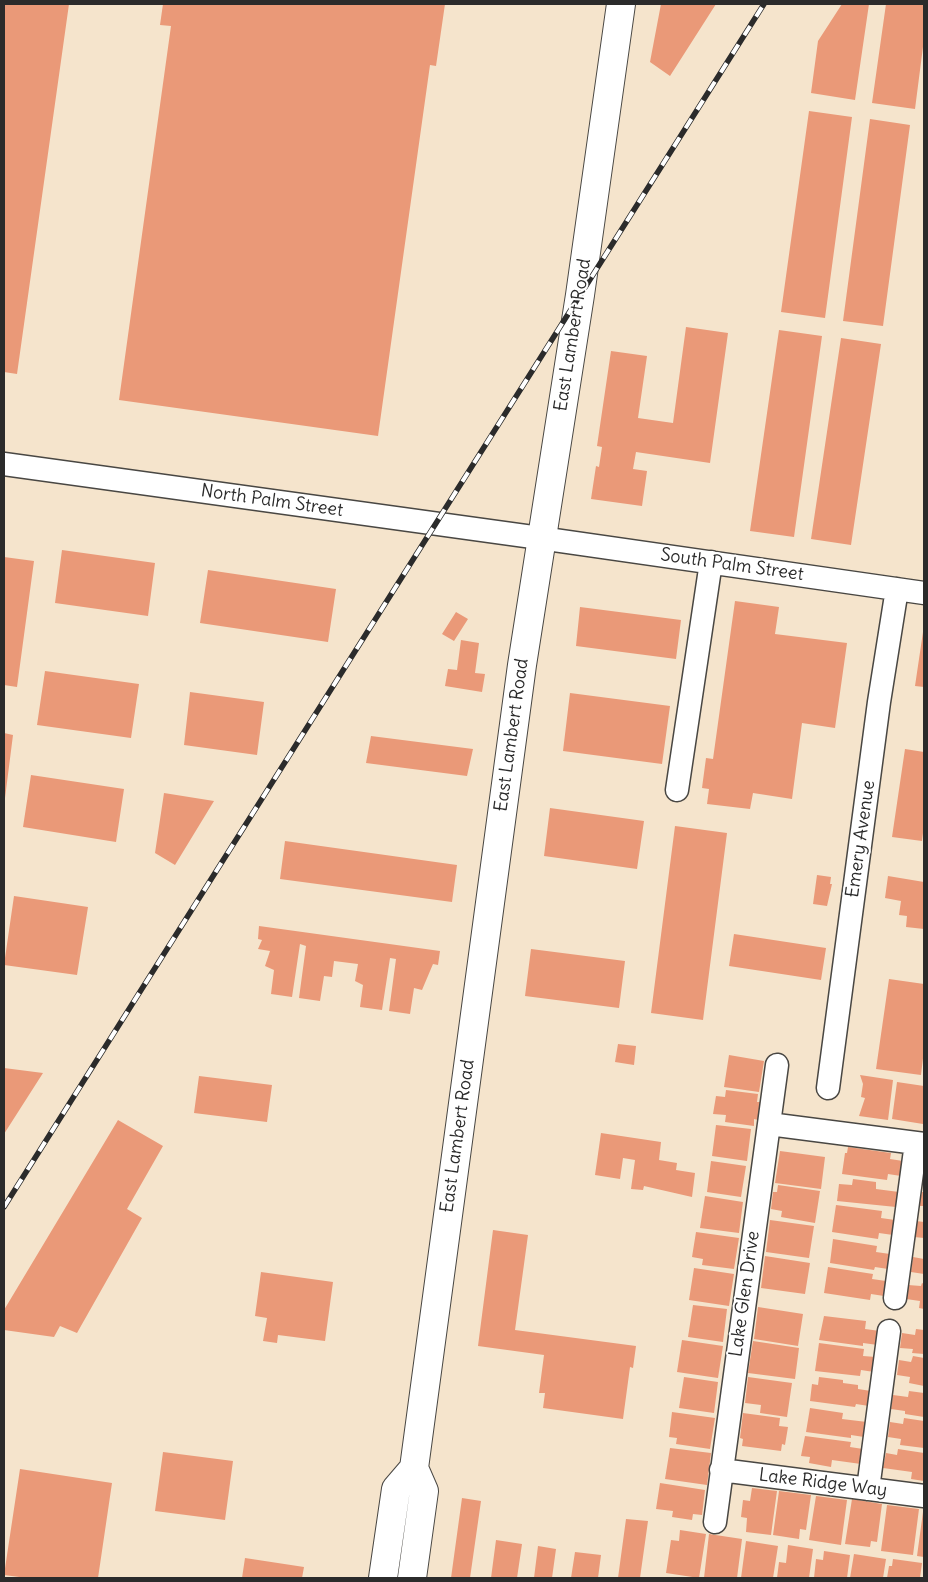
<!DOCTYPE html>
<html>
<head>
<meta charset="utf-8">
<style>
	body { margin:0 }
	#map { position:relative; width:928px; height:1582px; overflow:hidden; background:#f5e4cc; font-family:Delius,sans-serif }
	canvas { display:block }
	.frame { position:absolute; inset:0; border:5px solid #2b2b2b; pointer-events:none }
</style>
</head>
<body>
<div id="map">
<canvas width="928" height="1582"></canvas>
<div class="frame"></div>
</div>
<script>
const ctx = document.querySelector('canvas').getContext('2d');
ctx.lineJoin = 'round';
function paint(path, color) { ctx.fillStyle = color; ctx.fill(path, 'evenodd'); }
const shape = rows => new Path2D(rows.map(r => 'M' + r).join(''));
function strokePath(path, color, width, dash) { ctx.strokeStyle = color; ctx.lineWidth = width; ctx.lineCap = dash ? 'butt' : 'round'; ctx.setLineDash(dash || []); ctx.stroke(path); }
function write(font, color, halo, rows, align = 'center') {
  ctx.font = font + ' Delius,sans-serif'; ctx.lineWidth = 4; ctx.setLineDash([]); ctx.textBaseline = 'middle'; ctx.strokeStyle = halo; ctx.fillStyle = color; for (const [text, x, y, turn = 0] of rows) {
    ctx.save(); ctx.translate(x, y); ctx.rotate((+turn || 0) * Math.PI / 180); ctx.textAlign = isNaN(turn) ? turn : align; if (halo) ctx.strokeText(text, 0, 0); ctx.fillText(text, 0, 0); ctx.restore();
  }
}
paint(shape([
	[4,4,69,4,17,374,4,372],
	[163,4,445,4,436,66,430,65,378,436,119,400,171,26,160,25],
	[661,4,716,4,670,76,650,62],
	[842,4,869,4,855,100,811,93,818,41],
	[886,4,924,4,924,39,915,109,872,103],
	[809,111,852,117,825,318,781,312],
	[870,119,910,125,883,326,843,321],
	[686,327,728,333,710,463,636,452,633,469,647,471,642,506,591,499,596,466,599,467,602,447,597,446,611,351,647,356,638,418,673,423],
	[779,330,822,336,794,537,750,531],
	[841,338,881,344,851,545,811,539],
	[62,550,155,563,148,616,55,603],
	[4,557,34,561,17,687,4,685],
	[208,570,336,589,328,642,200,623],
	[735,601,779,607,775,634,847,643,835,728,802,723,792,799,753,793,750,809,707,804,709,789,702,788,706,758,713,759],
	[580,607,681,620,676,659,576,646],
	[456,612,468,619,454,641,442,634],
	[923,632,924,632,924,687,915,686],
	[461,640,479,643,475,673,485,674,482,692,445,686,448,669,457,670],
	[45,671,139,684,131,738,37,725],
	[190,692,264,702,257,755,184,745],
	[570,693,670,706,662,764,563,751],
	[4,733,13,735,5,798,4,798],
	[371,736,473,749,467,776,366,763],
	[905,749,924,752,924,825,922,841,892,837],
	[31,775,124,789,116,842,23,827],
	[164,793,214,801,175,865,155,853],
	[550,808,644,821,637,869,544,856],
	[675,826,727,833,703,1020,651,1013],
	[285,841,457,865,452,902,280,879],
	[817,875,831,877,830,884,832,884,827,906,813,904],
	[888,876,924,882,924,929,906,927,907,916,899,915,901,901,885,898],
	[14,896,88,907,77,975,4,965],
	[259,926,440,951,438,965,433,964,422,990,414,988,410,1014,389,1011,396,959,390,958,382,1010,360,1007,363,985,355,981,358,964,334,961,332,977,324,976,320,1001,299,998,306,946,300,944,292,997,271,994,274,970,265,966,270,951,258,949,262,940,258,939],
	[734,934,826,948,821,980,729,966],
	[531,949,625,961,619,1008,525,996],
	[889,979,924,984,924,1050,921,1075,876,1069],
	[618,1044,636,1046,634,1065,615,1062],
	[729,1055,764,1061,759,1092,724,1087],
	[4,1068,43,1073,4,1134],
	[860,1075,893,1080,888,1120,859,1116,865,1098,861,1097,863,1084],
	[199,1076,272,1085,267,1122,194,1113],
	[897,1082,924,1086,923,1124,892,1119],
	[726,1090,758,1094,757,1102,760,1102,758,1120,754,1119,754,1126,725,1122,726,1115,713,1114,716,1096,725,1097],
	[118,1120,163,1146,127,1209,142,1218,77,1333,60,1326,54,1337,4,1330,4,1310],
	[716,1125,751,1129,747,1161,712,1156],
	[601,1133,661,1142,659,1160,677,1163,676,1170,695,1173,692,1197,644,1186,643,1190,631,1189,635,1160,623,1158,620,1179,595,1175],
	[848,1147,891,1153,890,1159,903,1161,901,1176,888,1174,887,1180,842,1174,845,1153,847,1153],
	[780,1151,825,1157,821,1189,775,1183],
	[711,1161,746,1166,741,1197,707,1192],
	[853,1179,876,1182,876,1189,899,1192,896,1207,837,1201,839,1184,852,1185],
	[778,1185,820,1191,815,1223,781,1217,782,1211,771,1209,773,1192,777,1192],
	[922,1192,924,1192,924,1206,919,1206],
	[705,1196,743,1202,739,1233,700,1228],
	[836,1205,882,1211,881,1218,895,1220,893,1235,879,1233,878,1239,832,1232],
	[770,1220,814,1226,809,1258,766,1252],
	[916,1221,924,1222,924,1238,914,1237],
	[493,1230,528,1235,515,1330,636,1346,633,1368,630,1367,623,1419,543,1408,545,1393,539,1393,544,1355,478,1346],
	[696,1232,739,1238,734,1269,702,1265,703,1259,692,1257],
	[833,1239,877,1246,876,1252,890,1254,888,1269,875,1267,874,1270,830,1263],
	[765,1256,810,1263,805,1294,761,1288],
	[913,1257,924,1259,924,1274,911,1272],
	[828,1267,873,1274,872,1279,886,1281,884,1296,871,1294,870,1300,824,1293],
	[694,1268,734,1274,729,1306,689,1300],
	[261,1272,333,1282,325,1341,278,1335,277,1343,263,1341,267,1318,255,1316],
	[922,1283,924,1284,924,1309,919,1308,920,1301,906,1299,908,1285,921,1286],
	[693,1305,727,1309,723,1342,688,1337],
	[758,1307,803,1314,798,1346,754,1339],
	[824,1316,866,1321,865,1329,880,1331,878,1345,863,1343,863,1346,819,1340],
	[916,1329,924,1330,924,1354,912,1353,913,1349,900,1348,902,1333,915,1335],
	[682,1340,723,1346,718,1378,677,1372],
	[753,1341,799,1348,795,1379,748,1373],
	[819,1343,864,1349,863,1356,876,1357,874,1372,861,1370,860,1376,815,1371],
	[913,1356,924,1358,924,1386,909,1383,910,1377,897,1375,899,1360,911,1362],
	[684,1377,718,1382,714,1413,679,1408],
	[748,1377,792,1383,787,1417,760,1413,761,1405,745,1403],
	[819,1377,843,1380,843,1383,858,1385,858,1389,871,1391,869,1406,856,1404,855,1407,810,1401,812,1384,818,1385],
	[909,1391,924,1393,924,1417,905,1414,905,1411,891,1409,893,1395,908,1397],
	[810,1408,843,1413,842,1419,867,1422,864,1437,851,1435,851,1438,806,1432],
	[672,1412,715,1418,710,1449,676,1444,677,1438,669,1437],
	[743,1413,780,1418,779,1426,788,1427,785,1445,782,1444,781,1451,742,1446,743,1439,740,1438],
	[904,1418,924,1421,924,1448,900,1445,901,1439,888,1437,890,1422,903,1424],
	[805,1436,851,1442,850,1447,863,1449,861,1464,832,1460,831,1467,809,1463,810,1457,801,1456],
	[670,1448,711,1453,707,1485,665,1479],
	[898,1449,924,1453,924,1481,911,1479,912,1472,883,1468,886,1453,897,1455],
	[163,1452,233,1461,225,1520,155,1511],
	[20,1469,112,1483,98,1578,27,1578,4,1575],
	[660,1483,705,1490,702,1515,693,1514,692,1520,672,1517,673,1511,656,1509],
	[752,1488,777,1491,771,1535,746,1532,747,1518,741,1517,743,1500,750,1501],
	[779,1491,811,1495,806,1530,800,1529,799,1539,773,1535],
	[816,1496,847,1500,841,1545,809,1540],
	[462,1498,481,1501,470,1578,451,1578],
	[852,1499,882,1504,877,1542,871,1541,870,1547,845,1544],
	[887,1505,919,1509,913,1555,881,1551],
	[923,1512,924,1512,924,1557,917,1556],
	[626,1519,648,1521,640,1578,618,1578],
	[680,1530,706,1534,699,1578,666,1573,671,1540,679,1541],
	[709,1534,742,1539,737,1578,704,1578],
	[496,1540,522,1544,517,1578,491,1578],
	[746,1541,778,1546,773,1578,741,1578],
	[788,1545,813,1549,809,1578,777,1578,779,1562,786,1563],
	[538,1546,556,1549,552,1578,534,1578],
	[824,1551,850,1555,847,1578,814,1578,816,1559,823,1560],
	[575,1552,601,1555,598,1578,571,1578],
	[854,1554,886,1559,883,1578,850,1578],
	[245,1558,304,1567,302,1578,242,1578],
	[893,1559,922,1563,920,1578,887,1578,889,1566,892,1566]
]), '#ea9978');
const minor = shape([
	[4,464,540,538,924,593],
	[677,790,711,562],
	[828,1088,879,702,897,589],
	[769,1124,924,1144],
	[895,1298,916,1143],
	[721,1470,924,1496],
	[868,1489,889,1331],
	[715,1522,777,1065]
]);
const major = shape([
	[383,1578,396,1489,414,1468],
	[412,1578,424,1491,414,1468,522,665,580,295,621,4]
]);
strokePath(minor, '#494743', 25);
strokePath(major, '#494743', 30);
strokePath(minor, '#fff', 22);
strokePath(major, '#fff', 28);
const rail = shape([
	[4,1207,764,4]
]);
strokePath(rail, '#2b2b2b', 5.5);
strokePath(rail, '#fff', 4, [11]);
write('18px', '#2b2b2b', '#fff', [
	["East Lambert Road",573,335,-81],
	["North Palm Street",272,501,8],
	["South Palm Street",732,565,8],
	["East Lambert Road",512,735,-82],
	["Emery Avenue",861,839,-82],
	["East Lambert Road",458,1136,-82],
	["Lake Glen Drive",745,1294,-82],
	["Lake Ridge Way",823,1483,7]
]);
</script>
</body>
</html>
